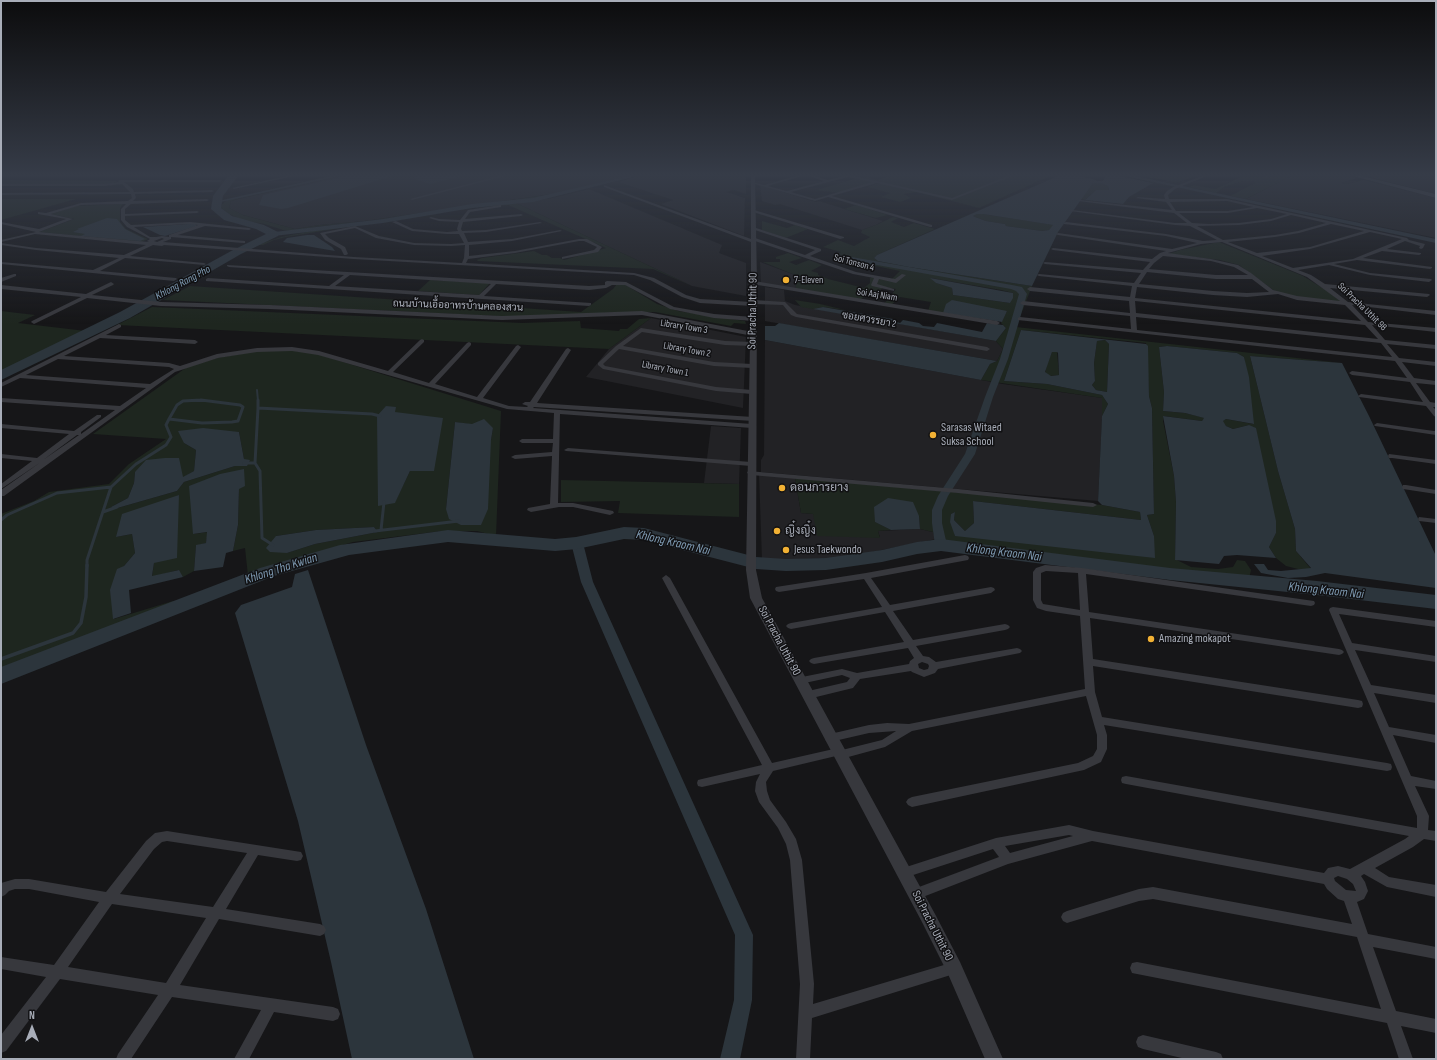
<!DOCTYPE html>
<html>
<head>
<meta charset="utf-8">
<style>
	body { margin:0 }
	#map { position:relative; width:1437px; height:1060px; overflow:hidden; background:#161618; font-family:"Sofia Sans Condensed",sans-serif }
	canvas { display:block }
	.frame { position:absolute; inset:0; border:2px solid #a8adb8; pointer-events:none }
	.north { position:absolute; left:12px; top:1008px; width:40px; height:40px; -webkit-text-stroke:3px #111113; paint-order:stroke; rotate:0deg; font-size:11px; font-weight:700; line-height:16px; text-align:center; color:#a8adb8 }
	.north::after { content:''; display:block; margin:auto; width:14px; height:18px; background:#a8adb8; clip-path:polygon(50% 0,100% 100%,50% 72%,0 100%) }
</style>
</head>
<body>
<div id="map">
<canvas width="1437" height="1060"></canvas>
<div class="frame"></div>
<div class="north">N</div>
</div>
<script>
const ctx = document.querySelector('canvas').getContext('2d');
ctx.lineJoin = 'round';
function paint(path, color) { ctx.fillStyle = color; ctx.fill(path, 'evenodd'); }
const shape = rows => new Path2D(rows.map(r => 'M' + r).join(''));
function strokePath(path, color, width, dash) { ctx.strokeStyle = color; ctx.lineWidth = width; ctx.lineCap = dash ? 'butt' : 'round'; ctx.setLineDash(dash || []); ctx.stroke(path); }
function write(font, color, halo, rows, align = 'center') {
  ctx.font = font + ' "Sofia Sans Condensed",Sarabun,sans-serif'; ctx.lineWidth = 3; ctx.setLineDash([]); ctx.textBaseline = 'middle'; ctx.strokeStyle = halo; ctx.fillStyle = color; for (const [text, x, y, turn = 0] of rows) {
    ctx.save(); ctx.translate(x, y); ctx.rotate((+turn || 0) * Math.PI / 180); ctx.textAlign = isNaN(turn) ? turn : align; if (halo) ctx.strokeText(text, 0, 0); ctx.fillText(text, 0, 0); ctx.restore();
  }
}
paint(shape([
	[341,176,628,176,559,193,365,221,320,225,295,229,243,215,229,208,231,201,238,199],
	[638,176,746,176,746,194,734,190,726,192,745,198,744,236,661,204,673,200,618,182],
	[1291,176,1349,176,1357,178,1341,183,1347,184,1364,180,1436,198,1436,238,1246,199],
	[1365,176,1436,176,1436,194],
	[760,185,816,202,819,201,883,221,876,225,862,230,780,204,775,205,762,201],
	[589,189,722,245,719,253,746,263,746,296,692,286,516,203,552,198],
	[760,262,795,275,796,289,761,283],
	[765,287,784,290,785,301,795,305,996,341,1003,349,997,361,765,321],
	[651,318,746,337,743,408,586,377,609,349],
	[765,340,1003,384,1103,398,1098,501,761,472,761,460,764,455],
	[711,426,741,428,739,484,704,483],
	[759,474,795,478,801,513,813,514,880,537,878,531,920,529,933,532,936,539,842,558,762,560]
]), '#222225');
paint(shape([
	[330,176,341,176,238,199,231,201,229,208,243,215,295,229,320,225,365,221,559,193,603,182,542,198,351,223,320,226,291,231,283,230,264,224,242,220,229,214,220,207,227,199],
	[866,176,870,176,870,178,877,180,889,176,1050,176,979,208,916,192,904,194,911,198,900,202,881,197,890,193,867,187,881,182,861,177],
	[1134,176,1195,176,1176,183,1161,179],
	[1243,176,1268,177,1272,176,1291,176,1246,199,1230,196,1255,183,1255,181,1243,181,1224,187,1216,193,1188,187,1194,185,1215,189],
	[858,178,875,182,839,193,816,190],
	[1,180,118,181,111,184,1,184],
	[1093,183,1100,183,1108,186,1109,190,1096,190,1085,200,1080,199],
	[1,199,76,199,1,220],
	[516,203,692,286,653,269,478,261,477,260,482,258,534,251,542,255,547,255,552,258,560,258,564,260,606,248,508,205,479,207,358,225,286,237,274,240,263,245,257,245,281,237,317,230,478,206],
	[120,204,123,204,120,208,120,222,126,229,148,239,142,242,39,232,74,219,51,214,75,206],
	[856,205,888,215,876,218,844,209],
	[977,214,983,214,1054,225,1049,230,1042,231,1006,226,1005,224,986,221,975,217,973,216],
	[893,217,898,218,891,222,904,227,914,223,935,229,877,255,874,258,878,261,909,267,1032,286,1016,327,1342,363,1250,356,1278,471,1295,529,1296,551,1311,569,1298,569,1286,566,1276,558,1269,547,1276,533,1249,425,1233,429,1226,426,1222,421,1226,419,1253,424,1244,357,1237,353,1167,346,1159,347,1164,392,1163,411,1185,413,1205,418,1202,421,1164,416,1163,421,1174,476,1176,502,1175,559,1191,567,1218,569,1233,567,1237,560,1245,561,1251,570,1249,579,1161,570,947,544,936,541,933,532,920,529,919,516,875,522,891,530,878,531,880,538,817,536,813,514,801,513,795,478,1102,505,1140,512,1141,520,973,501,974,523,965,531,954,520,955,512,951,514,955,536,1154,536,1147,515,1154,514,1152,408,1149,396,1146,343,1021,330,1004,381,1047,384,1102,395,1108,404,1102,416,1102,398,981,380,990,364,997,361,1003,349,996,341,1006,328,1001,323,1007,311,943,313,928,311,931,302,900,297,891,305,884,304,896,289,884,287,876,293,869,292,860,300,796,289,795,275,763,262,780,262,780,259,776,259,776,257,788,253,802,258,789,262,796,265,809,260,822,265,811,271,818,273,818,275,828,279,864,288,870,283,870,278,874,276,892,279,900,271,837,258,836,255,841,252,823,247,838,240,854,246,870,237,861,233,862,230,876,225],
	[931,278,1001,290,1013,293,1010,303,953,295,952,288,936,283],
	[762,221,787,228,795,225,808,229,786,238,762,230],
	[1219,242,1303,276,1329,292,1343,303,1297,297,1276,292,1239,265,1220,260,1168,254,1180,250],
	[430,280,490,283,479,295,418,291],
	[617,284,624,284,657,304,678,311,745,321,746,324,734,323,731,326,655,312,623,312,518,317,163,300,190,286,581,312,613,289],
	[795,300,820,304,845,310,823,307,813,309,801,307],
	[152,307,522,323,580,321,581,328,619,331,620,329,627,329,639,319,651,318,609,349,117,325],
	[1,311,35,315,18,323,86,331,1,373],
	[1105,340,1109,344,1107,392,1096,390,1092,385,1095,381,1094,363,1097,341],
	[263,350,287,350,314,353,501,411,496,536,477,531,442,531,353,542,305,556,248,576,245,548,233,551,238,525,239,488,244,470,194,534,208,532,206,543,196,546,194,571,183,577,178,570,152,577,154,563,179,495,116,537,132,534,135,553,124,566,114,619,173,601,178,606,101,635,90,636,1,671,1,514,34,501,49,492,109,484,129,464,166,439,93,434,187,367,217,358],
	[386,406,395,412,434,471,410,471,395,502],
	[455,422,493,428,491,440,446,509],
	[239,432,244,459,247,466,235,466,184,482,177,491,114,509,111,507,128,498,134,483,135,472,183,478,194,471,196,450,184,443],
	[374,527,378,532,315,544,287,553,276,536,316,530],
	[1057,351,1059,375,1050,376,1045,373,1047,364,1052,352],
	[561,480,739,484,739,517,618,513,620,501,561,502]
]), '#1e261f');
paint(shape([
	[346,176,392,176,288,208,281,209,259,205,263,195],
	[415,176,463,176,430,184,415,179],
	[1058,176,1077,176,1093,179,1097,181,1103,181,1106,176,1119,176,1153,183,1129,197,1123,204,1085,200,1096,190,1109,190,1108,186,1100,183,1093,183,1058,232,1032,286,909,267,878,261,874,258,877,255],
	[977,214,983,214,1053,225,1049,230,1042,231,1006,226,1005,224,986,221,975,217,973,216],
	[107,218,117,219,125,229,145,239,140,241,81,236,85,234,73,232,79,229,77,229],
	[188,224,195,224,197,226,165,236,160,235,143,227],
	[307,235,314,235,332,247,335,251,283,242,287,238],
	[930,278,1013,293,1013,298,1010,303,953,295,952,288,936,283],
	[952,300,1007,311,1002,322,943,313,946,304],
	[823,307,893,319,894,321,900,323,903,320,919,323,923,326,934,327,937,323,982,332,987,323,1003,325,1006,328,996,341,813,309],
	[779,323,997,361,990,364,981,380,765,340,765,326,775,326],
	[1021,330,1146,344,1148,346,1149,396,1152,408,1154,514,1147,515,1154,536,1155,558,955,536,950,522,951,514,955,512,954,520,965,531,974,523,973,501,1141,520,1140,512,1102,505,1098,501,1102,416,1108,404,1102,395,1047,384,1004,381],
	[1105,340,1109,344,1107,392,1096,390,1092,385,1095,381,1094,363,1097,341],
	[1052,352,1057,352,1058,353,1059,375,1051,376,1045,372],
	[1167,346,1237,353,1244,357,1249,377,1254,424,1226,419,1223,421,1226,426,1233,429,1249,425,1256,428,1276,521,1276,533,1269,547,1276,558,1237,555,1224,556,1219,564,1175,560,1176,502,1174,476,1163,416,1202,421,1204,418,1185,413,1163,411,1164,392,1159,347],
	[1250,356,1342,363,1369,416,1436,556,1436,588,1325,573,1306,577,1288,578,1261,573,1254,564,1264,564,1268,570,1281,571,1311,568,1296,551,1295,529,1278,471],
	[386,406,396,407,395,412,443,418,434,471,410,471,395,503,378,506,377,416],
	[484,419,493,428,491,440,488,509,481,525,461,525,449,519,446,509,455,422,472,424],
	[203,428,239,432,244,459,250,460,247,466,235,466,184,482,177,491,114,509,111,507,128,498,134,483,135,472,146,460,165,458,179,458,183,477,194,471,196,450,184,443,178,431],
	[244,469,245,486,239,489,238,525,233,551,226,553,223,567,194,571,196,545,206,543,207,532,193,534,189,486,220,474],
	[179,495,177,558,154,563,152,576,179,570,183,577,129,590,131,613,113,619,110,590,117,569,124,566,135,553,132,534,116,537,122,514],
	[888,498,913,502,919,516,920,529,891,530,875,522,874,507],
	[374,527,378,532,315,544,287,553,270,552,266,548,276,536,316,530],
	[308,570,366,745,426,909,474,1059,352,1059,331,962,298,821,235,613,241,605,292,587,295,574]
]), '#2c353c');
strokePath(shape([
	[217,202,336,176]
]), '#2c353c', 1.5);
strokePath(shape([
	[257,390,258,401],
	[187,401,207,401]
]), '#2c353c', 2);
strokePath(shape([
	[201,400,240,405,243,407,238,421,232,422,202,423,169,419,177,405,183,401,201,400],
	[258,400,258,408],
	[244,463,255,463,260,471,262,538,273,545],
	[255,463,258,408,372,414,380,416],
	[103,512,117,507],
	[1,520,7,515,57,493,111,487],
	[381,530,384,502],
	[375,531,459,521],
	[87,566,87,560,111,487,136,464,166,445,171,437,166,425,169,419]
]), '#2c353c', 3);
strokePath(shape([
	[1,659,73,633,81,623,86,597,87,565]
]), '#2c353c', 3.5);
paint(shape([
	[628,176,637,176,533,202,472,208,383,223,274,236,271,234,274,232,383,219,472,204,533,198,628,176],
	[1125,176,1135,176,1436,239,1436,243,1125,176],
	[840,255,1012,285,1022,287,1027,294,1008,359,993,397,975,454,948,496,942,510,942,523,947,545,945,547,937,547,935,545,932,523,932,510,938,496,965,454,985,397,1000,359,1019,294,1016,291,1011,289,838,258,838,256,840,255],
	[577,540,583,543,593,582,753,935,752,1000,740,1059,720,1059,734,1000,735,935,581,582,571,543,577,540]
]), '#2c353c');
paint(shape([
	[228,176,238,176,223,196,221,208,232,216,264,225,278,232,279,234,278,236,241,254,130,318,1,380,1,370,120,312,233,250,266,234,256,229,224,220,211,209,213,196,228,176],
	[624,527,644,528,756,557,786,559,826,558,882,550,917,542,941,539,1170,568,1317,581,1436,595,1436,609,1317,595,1170,580,941,551,917,554,882,562,826,570,786,571,756,569,644,540,624,539,577,549,555,551,448,542,349,555,274,576,1,684,1,667,260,568,340,545,448,530,555,539,576,537,624,527]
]), '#2c353c');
paint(shape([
	[287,176,294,176,234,189,232,188,287,176],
	[499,176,505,176,412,200,410,199,499,176],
	[796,176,802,176,768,186,787,191,824,181,809,176,815,176,828,180,843,176,855,176,952,198,1008,176,1013,176,952,200,877,183,832,196,932,225,932,227,930,227,828,197,815,201,751,183,753,182,764,185,796,176],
	[848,177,872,182,815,199,791,192,848,177],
	[1202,176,1207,176,1175,189,1168,195,1169,199,1227,199,1407,238,1409,240,1425,244,1423,248,1421,249,1419,248,1420,246,1405,241,1387,249,1421,253,1421,254,1419,255,1382,251,1363,258,1432,267,1432,268,1430,269,1357,260,1334,264,1370,273,1431,279,1432,280,1429,282,1370,275,1329,265,1298,270,1311,275,1325,284,1429,294,1430,295,1427,297,1330,288,1348,302,1436,311,1436,315,1352,305,1368,322,1436,328,1436,332,1372,325,1385,340,1436,345,1436,349,1387,344,1399,358,1436,362,1436,366,1402,362,1414,378,1436,381,1436,385,1416,383,1430,402,1436,403,1436,407,1433,407,1436,410,1436,417,1434,416,1426,406,1359,397,1358,396,1361,394,1423,402,1410,382,1352,375,1349,373,1352,371,1407,378,1395,361,1018,320,1018,318,1020,317,1131,329,1130,316,1023,305,1020,303,1023,301,1130,313,1129,301,1030,291,1027,289,1030,287,1130,297,1132,286,1039,276,1037,275,1039,274,1134,283,1141,273,1045,264,1043,263,1045,262,1143,270,1150,262,1053,250,1051,249,1053,248,1152,259,1160,253,1166,251,1058,235,1056,234,1058,233,1172,249,1197,243,1166,236,1064,224,1064,223,1066,222,1166,234,1203,241,1217,240,1190,226,1175,225,1070,211,1072,210,1175,223,1187,223,1174,213,1078,201,1080,200,1172,210,1166,202,1136,198,1138,197,1165,199,1164,195,1167,191,1173,187,1202,176],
	[1227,201,1253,207,1228,211,1176,211,1170,202,1227,201],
	[1257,208,1287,214,1271,219,1239,223,1209,224,1192,223,1179,213,1228,213,1257,208],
	[1291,215,1326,223,1298,231,1275,235,1223,240,1197,226,1239,225,1271,221,1291,215],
	[1331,224,1364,231,1310,247,1257,253,1228,242,1275,237,1299,233,1331,224],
	[1370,232,1402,239,1353,259,1293,268,1262,256,1310,249,1370,232],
	[1222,242,1307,277,1340,301,1297,296,1273,290,1251,273,1238,265,1211,259,1168,253,1201,244,1222,242],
	[1163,256,1211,261,1234,267,1248,275,1216,275,1149,269,1154,263,1163,256],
	[1147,272,1216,279,1252,279,1269,292,1247,293,1213,291,1139,284,1147,272],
	[1137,287,1213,295,1247,297,1278,294,1297,300,1345,305,1361,321,1135,298,1137,287],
	[1135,301,1365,325,1378,339,1136,313,1135,301],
	[1136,317,1381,343,1392,357,1137,330,1136,317],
	[1265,176,1270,176,1266,178,1264,177,1265,176],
	[120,180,220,180,222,181,220,182,124,182,133,189,134,192,212,190,214,191,212,192,135,194,136,198,133,201,207,199,209,200,207,201,131,204,125,209,125,214,197,211,199,212,197,213,125,216,125,220,131,225,190,222,249,228,251,229,249,230,205,226,178,235,245,241,245,243,243,243,171,237,171,239,163,242,354,257,462,263,464,258,465,245,451,246,414,245,376,238,355,228,325,234,329,238,345,247,348,254,346,255,344,255,341,249,325,240,320,233,355,226,379,236,414,243,451,244,464,243,459,234,447,234,412,231,392,222,396,221,413,229,447,232,458,231,457,229,459,222,439,221,429,218,431,217,439,219,460,220,468,210,500,205,501,205,501,207,470,212,465,219,521,214,523,215,521,216,463,222,461,229,462,231,486,230,540,222,542,223,486,232,464,233,468,242,512,239,560,230,562,231,512,241,469,245,469,256,515,251,579,239,587,239,602,247,598,252,562,259,562,257,594,250,597,247,584,241,579,241,515,253,468,259,466,263,634,273,654,278,686,295,700,299,752,302,754,300,785,302,797,314,987,347,990,349,987,351,796,317,791,315,783,305,755,304,753,306,700,303,682,297,650,280,634,275,354,259,164,245,162,246,153,245,130,256,204,263,206,264,204,265,125,258,100,271,176,278,177,279,174,281,1,264,1,262,93,270,119,258,36,250,1,245,1,243,36,248,124,255,146,245,35,234,1,242,1,240,36,232,1,224,1,222,39,229,66,219,38,214,38,212,46,213,81,203,128,201,132,198,131,194,1,195,1,193,130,192,122,184,105,186,1,186,1,184,105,184,119,182,118,181,120,180],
	[126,204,121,209,121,220,127,227,150,239,147,241,149,242,39,232,73,219,51,214,81,205,126,204],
	[190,224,198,225,169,235,169,237,162,236,156,237,150,237,134,227,190,224],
	[162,238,164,239,157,242,154,241,162,238],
	[604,185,751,239,755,238,805,255,815,250,752,229,756,228,821,249,821,251,810,256,856,272,895,279,902,274,906,275,896,283,879,279,877,284,894,289,894,291,872,286,871,285,874,278,853,274,755,241,751,242,604,187,604,185],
	[754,210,844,237,844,238,840,239,753,212,752,211,754,210],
	[227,265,589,286,605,285,605,282,607,281,626,282,674,307,714,314,753,317,756,319,753,321,714,318,670,309,625,285,612,285,606,288,589,290,496,284,484,296,591,303,591,305,589,306,206,281,206,279,208,278,329,286,344,275,229,267,227,266,227,265],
	[350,275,491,284,479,295,335,286,350,275],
	[14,274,16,274,16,276,1,282,1,278,14,274],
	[754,281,997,321,1000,323,997,325,752,284,751,283,754,281],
	[111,282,114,284,113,285,92,295,161,302,270,305,502,316,642,311,753,332,756,334,753,336,642,315,502,320,270,309,161,306,87,298,34,324,31,322,32,321,81,297,1,289,1,285,86,294,111,282],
	[119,324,121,325,121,327,106,335,195,340,198,342,195,344,100,338,64,356,169,363,180,366,217,354,257,348,292,347,319,351,388,371,420,340,422,339,424,340,424,342,393,372,429,383,467,343,469,342,471,343,471,345,435,384,477,397,516,346,518,345,521,347,483,398,509,406,527,407,528,406,522,404,525,402,530,402,566,349,568,348,571,350,537,403,753,417,756,419,753,421,534,407,533,408,752,424,755,426,752,428,560,414,558,503,573,503,613,511,614,513,610,515,573,507,559,507,531,512,527,510,528,508,550,504,552,456,515,459,511,457,515,455,552,452,553,443,522,443,519,441,522,439,553,439,554,413,507,409,318,355,292,351,257,352,218,358,175,372,4,496,1,496,1,490,41,462,1,489,1,484,32,461,1,458,1,454,37,458,69,434,1,428,1,424,74,431,97,415,101,415,101,417,81,432,81,434,115,410,1,402,1,398,120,406,146,388,20,378,1,387,1,383,119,324],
	[58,359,169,367,174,369,150,384,26,375,58,359],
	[77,435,79,435,43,460,77,435],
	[641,328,725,341,753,342,756,344,753,346,725,345,642,332,623,346,714,362,752,364,755,366,752,368,714,366,619,349,603,364,605,366,716,387,752,390,755,392,752,394,716,391,603,369,598,365,598,363,616,346,641,328],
	[1377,423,1434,431,1436,431,1436,435,1375,426,1374,425,1377,423],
	[568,448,751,462,755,464,751,466,566,451,564,450,568,448],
	[1389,454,1436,460,1436,464,1392,458,1389,458,1388,456,1389,454],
	[748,471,958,489,1093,503,1097,505,1093,507,958,493,751,475,747,473,748,471],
	[1403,485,1406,485,1436,490,1436,494,1403,489,1402,487,1403,485],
	[1419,517,1436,519,1436,523,1419,521,1418,519,1419,517],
	[965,555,968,556,969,558,968,560,871,578,890,605,991,587,994,588,995,590,991,593,893,611,913,640,1005,624,1008,625,1010,627,1008,629,1005,630,916,646,923,656,929,657,936,662,1017,648,1020,649,1022,651,1020,653,938,669,935,673,924,677,912,672,911,671,860,679,853,688,808,699,804,698,803,695,804,692,847,682,850,678,842,675,800,684,797,682,795,680,797,678,842,669,857,673,909,664,910,661,914,658,908,648,814,664,811,663,809,661,811,659,814,658,904,642,885,612,791,629,788,628,786,626,788,624,791,623,882,607,864,579,779,592,776,591,775,589,776,587,866,573,965,555],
	[922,662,928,664,929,666,928,669,924,670,919,668,918,664,922,662],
	[1045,565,1082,568,1314,601,1315,603,1314,605,1311,606,1086,574,1089,612,1339,649,1342,650,1344,652,1342,654,1339,655,1090,618,1093,659,1358,700,1362,701,1363,704,1362,707,1358,708,1093,666,1095,692,1102,717,1387,763,1391,764,1392,767,1391,770,1387,771,1104,725,1107,735,1107,749,1101,762,1084,770,912,807,908,805,906,802,908,799,912,797,1078,763,1093,756,1097,749,1097,735,1086,696,912,731,885,747,841,759,836,756,773,771,766,782,767,791,770,800,786,822,796,839,802,860,814,984,813,1004,954,962,959,963,961,968,959,973,954,974,812,1018,810,1059,796,1059,800,984,790,860,786,844,778,828,759,802,755,791,756,782,760,774,702,787,698,786,697,783,698,780,702,779,762,765,662,578,666,575,670,578,772,763,838,748,842,750,882,740,896,731,869,733,830,742,826,741,825,738,826,735,830,734,869,725,887,723,909,724,1085,689,1080,616,1046,611,1037,608,1033,600,1033,572,1036,568,1045,565],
	[1046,571,1078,573,1080,610,1043,604,1041,600,1041,573,1046,571],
	[1333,607,1436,621,1436,627,1339,614,1352,643,1436,656,1436,662,1355,650,1371,685,1436,695,1436,703,1374,693,1389,727,1436,735,1436,743,1393,735,1411,776,1436,781,1436,789,1415,786,1429,816,1428,830,1436,831,1436,841,1424,839,1413,847,1375,868,1389,877,1436,885,1436,897,1387,887,1364,874,1361,876,1365,882,1368,891,1364,899,1357,902,1368,934,1436,947,1436,959,1373,947,1396,1011,1436,1019,1436,1033,1401,1026,1413,1059,1399,1059,1387,1023,1137,974,1132,973,1130,968,1132,963,1137,962,1381,1009,1357,937,1153,899,1139,901,1067,923,1063,921,1061,917,1063,913,1067,911,1139,889,1153,887,1352,924,1344,901,1338,899,1327,889,1324,884,1092,841,1008,864,915,900,911,898,909,894,911,890,999,857,993,849,904,878,900,877,898,873,900,869,996,838,1069,825,1093,831,1324,873,1328,868,1338,866,1350,869,1405,839,1409,836,1126,784,1122,783,1121,780,1122,777,1126,776,1417,828,1417,816,1329,610,1330,608,1333,607],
	[1069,835,1073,836,1010,853,1005,846,1069,835],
	[1338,876,1347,879,1353,884,1356,891,1346,890,1335,881,1334,878,1338,876],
	[167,831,301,852,303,856,301,860,297,861,258,855,226,909,320,924,324,926,326,930,324,934,320,936,219,919,180,985,333,1007,338,1009,340,1014,338,1019,333,1021,274,1012,249,1059,234,1059,261,1010,172,997,131,1059,116,1059,118,1054,158,995,60,979,6,1051,1,1053,1,1035,46,977,1,969,1,957,54,965,99,902,29,889,15,889,9,891,5,895,1,897,1,883,15,879,29,879,106,892,146,841,155,833,167,831],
	[167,841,247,853,213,907,120,894,154,849,162,842,167,841],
	[112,904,206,918,166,983,68,967,112,904],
	[1143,1035,1216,1052,1221,1054,1223,1059,1186,1059,1143,1049,1138,1047,1136,1042,1138,1037,1143,1035]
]), '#37383d');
paint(shape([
	[751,176,755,176,757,283,756,570,762,598,935,914,960,962,1003,1059,985,1059,948,974,923,924,750,598,746,570,751,283,751,176]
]), '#37383d');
paint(shape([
	[1353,176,1362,176,1436,194,1436,198,1353,176]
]), '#45474d');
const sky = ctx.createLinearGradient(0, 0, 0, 324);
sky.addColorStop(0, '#0c0c0d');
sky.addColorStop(0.54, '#363c48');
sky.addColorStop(1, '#363c4800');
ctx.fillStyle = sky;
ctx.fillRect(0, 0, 1437, 324);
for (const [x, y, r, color] of [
	[786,280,4,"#f2b134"],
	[933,435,4,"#f2b134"],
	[782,488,4,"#f2b134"],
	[777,531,4,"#f2b134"],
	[786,550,4,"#f2b134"],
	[1151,639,4,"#f2b134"]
]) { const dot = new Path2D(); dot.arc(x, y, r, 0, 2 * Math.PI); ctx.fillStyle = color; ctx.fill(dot); strokePath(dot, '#111113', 1.5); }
write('10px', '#a8adb8', '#111113', [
	["Soi Tonson 4",854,263,15],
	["Soi Aaj Niam",877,295,9],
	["ถนนบ้านเอื้ออาทรบ้านคลองสวน",458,306,2],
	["Soi Pracha Uthit 98",1362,307,44],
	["ซอยศวรรยา 2",869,320,10],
	["Library Town 3",684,327,9],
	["Library Town 2",687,350,10],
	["Library Town 1",665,369,11]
]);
write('10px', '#a8adb8', '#111113', [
	["7-Eleven",794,280]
], 'left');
write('italic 11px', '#7f9bb3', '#111113', [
	["Khlong Rang Pho",183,283,-28]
]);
write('12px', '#a8adb8', '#111113', [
	["Soi Pracha Uthit 90",753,311,-89],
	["Soi Pracha Uthit 90",779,641,62],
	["Soi Pracha Uthit 90",932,926,63]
]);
write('12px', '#a8adb8', '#111113', [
	["Sarasas Witaed",941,428],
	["Suksa School",941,442],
	["ดอนการยาง",790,488],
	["ญิ๋งญิ๋ง",785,531],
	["Jesus Taekwondo",794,550],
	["Amazing mokapot",1159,639]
], 'left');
write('italic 13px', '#7f9bb3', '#111113', [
	["Khlong Kraom Nai",673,543,13],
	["Khlong Kraom Nai",1004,553,7],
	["Khlong Tha Kwian",281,569,-18],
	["Khlong Kraom Nai",1326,591,6]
]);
</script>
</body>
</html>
